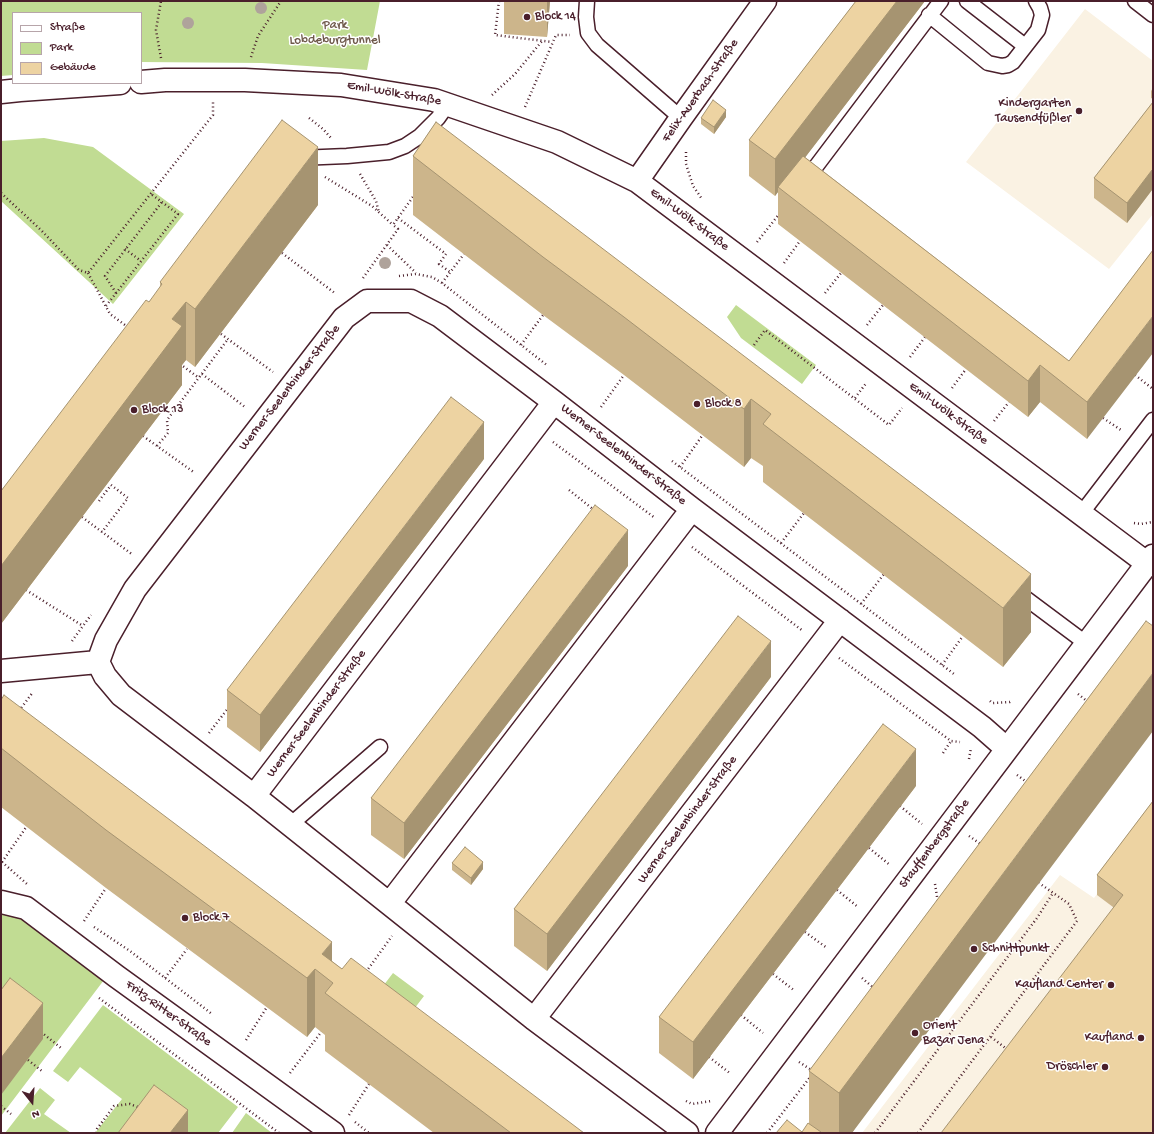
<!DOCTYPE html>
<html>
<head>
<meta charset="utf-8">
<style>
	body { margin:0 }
	#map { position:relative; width:1154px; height:1134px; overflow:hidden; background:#fff; font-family:"Gochi Hand",sans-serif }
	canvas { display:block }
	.frame { position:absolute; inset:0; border:2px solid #4a1f2b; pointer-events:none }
	.legend { position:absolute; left:12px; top:12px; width:130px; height:72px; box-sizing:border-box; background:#fff; border:1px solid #b7a5aa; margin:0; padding:5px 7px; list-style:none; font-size:12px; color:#4a1f2b }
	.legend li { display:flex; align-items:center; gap:8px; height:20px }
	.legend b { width:20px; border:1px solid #b7a5aa }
	.north { position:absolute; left:12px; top:1082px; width:40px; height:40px; -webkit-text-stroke:3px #fff; paint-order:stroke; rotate:163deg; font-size:11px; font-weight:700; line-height:16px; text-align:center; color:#4a1f2b }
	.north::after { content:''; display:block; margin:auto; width:14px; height:18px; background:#4a1f2b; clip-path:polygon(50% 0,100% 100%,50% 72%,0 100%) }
</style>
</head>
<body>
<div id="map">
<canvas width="1154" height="1134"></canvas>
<div class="frame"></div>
<ul class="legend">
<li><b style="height:5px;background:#fff"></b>Straße</li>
<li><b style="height:11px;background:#c1dc93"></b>Park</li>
<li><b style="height:11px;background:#edd3a2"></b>Gebäude</li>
</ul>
<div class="north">N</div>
</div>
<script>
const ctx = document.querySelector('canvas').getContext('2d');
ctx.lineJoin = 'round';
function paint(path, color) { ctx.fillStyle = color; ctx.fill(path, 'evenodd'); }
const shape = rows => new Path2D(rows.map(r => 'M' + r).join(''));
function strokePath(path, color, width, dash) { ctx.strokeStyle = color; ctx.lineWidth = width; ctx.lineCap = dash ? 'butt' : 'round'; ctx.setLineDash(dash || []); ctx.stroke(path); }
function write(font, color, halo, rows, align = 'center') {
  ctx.font = font + ' "Gochi Hand",sans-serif'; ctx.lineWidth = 3; ctx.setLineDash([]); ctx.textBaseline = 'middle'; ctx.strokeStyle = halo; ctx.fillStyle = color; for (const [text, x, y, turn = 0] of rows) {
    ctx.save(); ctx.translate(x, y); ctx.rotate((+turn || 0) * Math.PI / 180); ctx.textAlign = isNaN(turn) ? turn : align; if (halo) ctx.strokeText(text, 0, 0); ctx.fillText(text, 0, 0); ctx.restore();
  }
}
paint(shape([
	[1085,9,1153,61,1153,214,1109,269,966,162],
	[1153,821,1153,1133,862,1133,1060,875,1094,898]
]), '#faf2e3');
paint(shape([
	[1,1,380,1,367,70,262,63,141,62,141,13,13,13,13,75,1,76],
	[44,138,93,147,184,214,113,304,1,201,1,141],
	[736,305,816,365,802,384,741,338,727,317],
	[1,910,28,916,107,976,1,1116],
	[393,973,424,996,408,1017,377,994],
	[103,1005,238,1107,218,1133,95,1133,122,1099,80,1067,68,1082,53,1071],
	[40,1088,55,1100,44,1114,71,1133,5,1133],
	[246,1113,272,1133,232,1133]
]), '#c1dc93');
const lane = shape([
	[587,1,586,17,588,33,597,45,681,118],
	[967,1,1025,46],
	[1135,1,1153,15],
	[929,15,988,63,1002,66,1008,65,1013,62,1038,30,1042,15,1040,8,1036,1],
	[299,158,347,156,389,152,405,146,420,136,438,118,448,104],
	[805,181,941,1],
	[1081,514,1153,420],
	[1016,591,1087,644],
	[290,825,380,747]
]);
const street = shape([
	[141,82,165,80,245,80,341,85,434,100,557,142,637,181,1148,564,1153,565],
	[1,92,20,90,120,83],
	[637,181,681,118,765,1],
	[1,671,98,662],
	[254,796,554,402],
	[1,902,26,908,116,976,333,1133],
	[390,903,692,509],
	[534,1019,840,620],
	[687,1133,534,1019,254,796,121,695,105,676,98,662,106,640,135,589,344,318,367,301,411,301,440,316,554,402,692,509,982,727,1007,749],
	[717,1133,1153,556]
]);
strokePath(lane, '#4a1f2b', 17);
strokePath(street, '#4a1f2b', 25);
strokePath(shape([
	[499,1,495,35,552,42],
	[251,57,258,36,281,1],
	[161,58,156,30,161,1],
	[492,95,515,74,542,41],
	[525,107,556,35,570,35],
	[309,118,323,129,331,138],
	[686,152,686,164,693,186,702,199],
	[360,174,376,201,379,213],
	[325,177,372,206,393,225],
	[1,193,41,230,79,270,88,273,213,115,213,102],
	[398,218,446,254,439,264,450,272],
	[757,242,780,213],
	[387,245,416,273],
	[125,249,141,261],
	[282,253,336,294],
	[784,263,800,241],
	[88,273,110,314,129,328],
	[399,276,416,274,432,277,442,283,548,366],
	[363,278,398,229,393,225,415,194],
	[442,283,464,254],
	[116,293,105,276,162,202],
	[825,293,841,273],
	[106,306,178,214,151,194],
	[867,325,883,305],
	[221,334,273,372],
	[521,345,543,315],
	[754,345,765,330,889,425,902,408],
	[910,357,925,337],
	[180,364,199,378],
	[202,374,245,407],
	[1135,375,1153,389],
	[952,388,966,369],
	[855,398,867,382],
	[601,407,624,375],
	[1103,418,1121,430],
	[994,421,1009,402],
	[143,436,195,473],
	[553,442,655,518],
	[157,446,168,433,167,420,228,339],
	[672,461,954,674],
	[680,467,702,436],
	[569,490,594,510],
	[99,501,111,485,128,498,102,532],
	[82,517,133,555],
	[1134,523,1141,524,1152,522,1153,521],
	[781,543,804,513],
	[692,547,803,631],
	[26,590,83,626],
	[861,604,884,574],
	[72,641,91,615],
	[839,658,951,741,960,742],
	[942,665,963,636],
	[1078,694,1088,702],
	[990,701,992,703,1010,702,1012,701],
	[19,711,33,692],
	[209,733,229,707],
	[943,753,951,741],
	[969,759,971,748],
	[1017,775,1028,783],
	[900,806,922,824],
	[969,836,982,845],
	[869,848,890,865],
	[2,862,27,826],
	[2,862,27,884],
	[935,884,938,903],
	[837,890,858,907],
	[84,921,106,888],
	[94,927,130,951,212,1014],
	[805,932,827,948],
	[366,972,392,936],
	[773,974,795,991],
	[165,978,187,949],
	[862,978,875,989],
	[99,998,279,1133],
	[741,1015,763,1033],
	[41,1032,61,1048],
	[991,1037,1008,1050],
	[246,1040,267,1007],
	[709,1057,731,1074],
	[28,1060,43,1072],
	[799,1062,813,1071],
	[290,1073,322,1031],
	[686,1101,692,1104,711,1101],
	[1,1106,11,1114],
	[349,1115,369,1084],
	[355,1122,369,1133],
	[96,1133,97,1129,114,1106,130,1104,140,1108],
	[767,1133,811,1076],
	[875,1133,1037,918,1053,893],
	[918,1133,1077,921,1069,904,1039,883]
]), '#4a1f2b', 2.5, [1, 3]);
strokePath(lane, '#fff', 14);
strokePath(street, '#fff', 22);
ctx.fillStyle = '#afa39b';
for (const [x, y] of [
	[261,8],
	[188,23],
	[385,263]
]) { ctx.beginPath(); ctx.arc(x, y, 6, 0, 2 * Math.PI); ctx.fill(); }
paint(shape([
	[504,1,550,1,547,37,504,34],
	[856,1,925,1,805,157,1069,361,1153,250,1087,439,1040,402,1028,417,778,224,778,192,775,196,749,176,749,140],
	[1153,88,1153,99,1151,98,1151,91],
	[1153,102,1153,190,1152,190,1127,223,1094,198,1094,178],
	[726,117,714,134,701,124,701,118],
	[436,122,1031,632,1003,667,763,482,763,466,751,458,744,467,624,375,543,315,413,215,413,156],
	[318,205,195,367,186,360,182,365,182,385,1,624,1,491,149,302,160,288,160,282],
	[484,459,260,752,227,727,227,690],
	[628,566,404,859,371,835,371,798],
	[1146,621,852,1133,776,1133,802,1132,809,1124,809,1071],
	[771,677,547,971,514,946,514,909],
	[1,700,342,969,584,1133,434,1133,325,1051,325,1035,315,1027,307,1037,106,888,1,807],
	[916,786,693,1079,659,1053,659,1017],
	[1153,801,1153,1133,1113,907,1097,895,1097,875],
	[452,863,483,869,471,885,452,870]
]), '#ccb58b');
paint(shape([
	[547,1,550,1,547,37],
	[897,1,925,1,781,189,778,187,778,192,775,196,775,159],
	[726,110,726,117,714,134,714,127],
	[318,147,318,205,195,367,195,309],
	[1152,170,1152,190,1127,223,1127,203],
	[186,302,186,360,182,365,182,385,1,624,1,566,172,319],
	[1153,316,1153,353,1087,439,1087,402],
	[1040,365,1040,402,1028,417,1028,381],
	[751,399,751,458,744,467,744,409],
	[484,422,484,459,260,752,260,715],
	[628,530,628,566,404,859,404,823],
	[1031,574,1031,632,1003,667,1003,608],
	[771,641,771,677,547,971,547,934],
	[1153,673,1153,731,852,1133,839,1133,839,1093],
	[916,749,916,786,693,1079,693,1042],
	[483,862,483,869,471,885,471,878],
	[332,942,332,982,322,954],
	[315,969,315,1027,307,1037,307,978],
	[43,1003,43,1039,1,1095,1,1058],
	[188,1110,188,1133,170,1133]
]), '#a69471');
const building = shape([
	[856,1,897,1,775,159,749,140,856,1],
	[713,100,726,110,714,127,701,118,713,100],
	[1153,102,1153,170,1152,170,1127,203,1094,178,1153,102],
	[282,120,318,147,195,309,186,302,172,319,182,326,1,566,1,491,146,300,149,302,162,284,160,282,282,120],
	[436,122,1031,574,1003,608,763,424,771,414,751,399,744,409,624,317,543,257,413,156,436,122],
	[803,156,1069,361,1153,250,1153,316,1087,402,1040,365,1028,381,778,187,803,156],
	[451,397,484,422,260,715,227,690,451,397],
	[595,505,628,530,404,823,371,798,595,505],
	[738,616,771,641,547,934,514,909,738,616],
	[1146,621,1153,626,1153,673,839,1093,809,1071,1146,621],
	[4,695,332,942,322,954,342,969,351,958,584,1133,511,1133,325,993,333,983,315,969,307,978,106,830,1,748,1,700,4,695],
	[883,724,916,749,693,1042,659,1017,883,724],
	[1153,801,1153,1133,941,1133,1123,895,1097,875,1153,801],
	[465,847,483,862,471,878,452,863,465,847],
	[10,978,43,1003,1,1058,1,990,10,978],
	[154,1085,188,1110,170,1133,118,1133,154,1085],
	[787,1120,802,1132,808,1123,821,1132,820,1133,776,1133,787,1120]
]);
paint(building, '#edd3a2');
strokePath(building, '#a69471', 1);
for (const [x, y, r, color] of [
	[527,17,4,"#4a1f2b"],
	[1079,111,4,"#4a1f2b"],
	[697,404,4,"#4a1f2b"],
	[134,410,4,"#4a1f2b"],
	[185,918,4,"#4a1f2b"],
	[974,949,4,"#4a1f2b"],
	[1111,985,4,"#4a1f2b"],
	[915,1033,4,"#4a1f2b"],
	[1141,1038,4,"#4a1f2b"],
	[1105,1067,4,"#4a1f2b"]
]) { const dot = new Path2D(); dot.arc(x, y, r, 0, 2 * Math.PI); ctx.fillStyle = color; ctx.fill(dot); strokePath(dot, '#fff', 1.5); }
write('13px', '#4a1f2b', '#fff', [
	["Block 14",535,17],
	["Kindergarten",1071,104,"right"],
	["Tausendfüßler",1071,119,"right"],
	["Block 8",705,404],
	["Block 13",142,410],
	["Block 7",193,918],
	["Schnittpunkt",982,949],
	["Kaufland Center",1103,985,"right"],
	["Orient",923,1026],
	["Bazar Jena",923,1041],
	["Kaufland",1133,1038,"right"],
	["Dröschler",1097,1067,"right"]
], 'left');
write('13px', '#6e584a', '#fff', [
	["Park",335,26],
	["Lobdeburgtunnel",335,41]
]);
write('13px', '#4a1f2b', '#fff', [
	["Felix-Auerbach-Straße",701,91,-55],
	["Emil-Wölk-Straße",394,94,10],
	["Emil-Wölk-Straße",689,220,37],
	["Werner-Seelenbinder-Straße",290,388,-52],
	["Emil-Wölk-Straße",948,414,37],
	["Werner-Seelenbinder-Straße",623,455,38],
	["Werner-Seelenbinder-Straße",317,714,-53],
	["Werner-Seelenbinder-Straße",688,820,-53],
	["Stauffenbergstraße",935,844,-53],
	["Fritz-Ritter-Straße",168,1014,36]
]);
</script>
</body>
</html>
